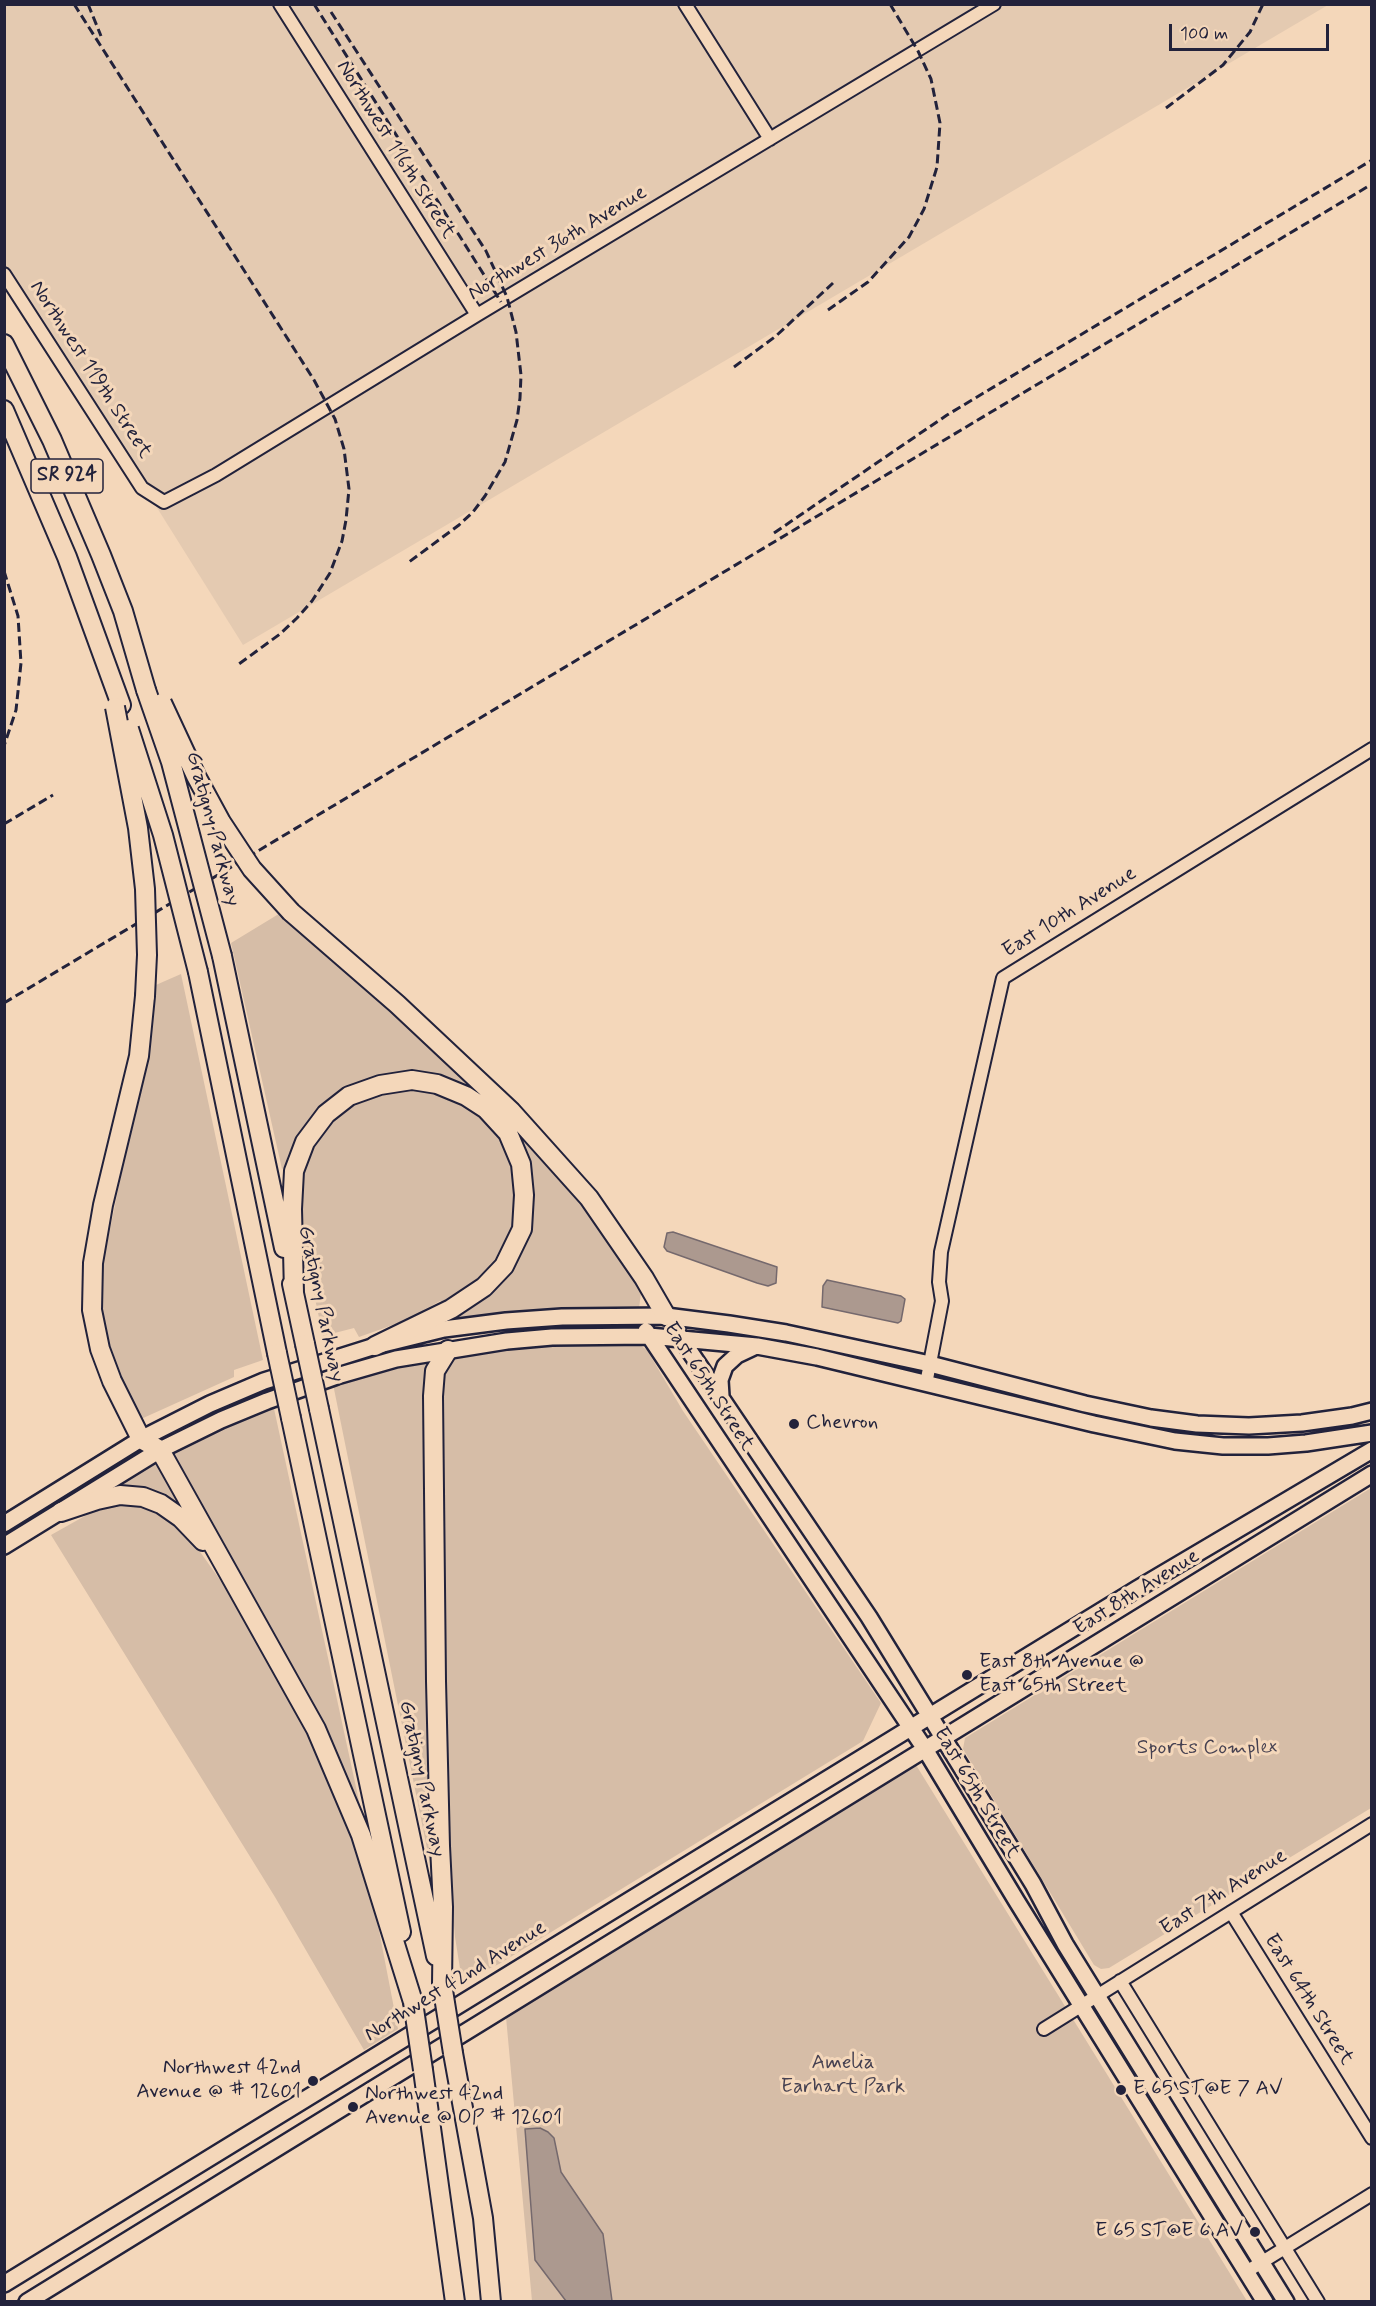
<!DOCTYPE html>
<html>
<head>
<meta charset="utf-8">
<style>
	body { margin:0 }
	#map { position:relative; width:1376px; height:2306px; overflow:hidden; background:#f4d7ba; font-family:Mynerve,sans-serif }
	canvas { display:block }
	.frame { position:absolute; inset:0; border:6px solid #22223b; pointer-events:none }
	.scale { position:absolute; left:1169px; top:24px; width:160px; height:27px; box-sizing:border-box; border:3px solid #22223b; border-top:0; padding-left:8px; font-size:18px; line-height:21px; white-space:nowrap; color:#22223b; -webkit-text-stroke:4px #f4d7ba; paint-order:stroke }
</style>
</head>
<body>
<div id="map">
<canvas width="1376" height="2306"></canvas>
<div class="frame"></div>
<div class="scale">100 m</div>
</div>
<script>
const ctx = document.querySelector('canvas').getContext('2d');
ctx.lineJoin = 'round';
function paint(path, color) { ctx.fillStyle = color; ctx.fill(path, 'evenodd'); }
const shape = rows => new Path2D(rows.map(r => 'M' + r).join(''));
function strokePath(path, color, width, dash) { ctx.strokeStyle = color; ctx.lineWidth = width; ctx.lineCap = dash ? 'butt' : 'round'; ctx.setLineDash(dash || []); ctx.stroke(path); }
function write(font, color, halo, rows, align = 'center') {
  ctx.font = font + ' Mynerve,sans-serif'; ctx.lineWidth = 6; ctx.setLineDash([]); ctx.textBaseline = 'middle'; ctx.strokeStyle = halo; ctx.fillStyle = color; for (const [text, x, y, turn = 0] of rows) {
    ctx.save(); ctx.translate(x, y); ctx.rotate((+turn || 0) * Math.PI / 180); ctx.textAlign = isNaN(turn) ? turn : align; if (halo) ctx.strokeText(text, 0, 0); ctx.fillText(text, 0, 0); ctx.restore();
  }
}
paint(shape([
	[5,5,1328,5,243,645,5,265]
]), '#e4cab1');
paint(shape([
	[282,912,426,1042,477,1090,452,1079,412,1072,391,1073,361,1082,333,1095,322,1105,308,1121,288,1155,285,1167,282,1169,231,943],
	[181,974,263,1360,234,1370,234,1377,141,1419,125,1389,109,1348,102,1306,101,1273,133,1117,149,988],
	[406,1089,436,1093,463,1104,489,1124,500,1136,508,1150,518,1189,514,1226,507,1247,481,1282,447,1306,440,1301,407,1320,359,1337,354,1328,323,1336,300,1229,302,1169,317,1139,333,1120,355,1102,374,1093],
	[519,1131,567,1183,608,1237,641,1293,639,1308,636,1310,436,1326,521,1243,516,1134],
	[578,1341,637,1343,647,1350,683,1411,881,1703,863,1741,499,1964,462,1981,455,1937,445,1821,438,1380,454,1356,521,1346],
	[429,1360,427,1379,434,1883,333,1384,379,1370],
	[273,1404,364,1824,173,1454,174,1450,212,1432],
	[156,1462,160,1464,164,1472,162,1474,180,1506,168,1500,113,1490,150,1464],
	[1371,1488,1371,1808,1109,1968,1101,1969,1094,1965,963,1749,965,1738],
	[126,1502,158,1509,183,1528,238,1605,308,1735,328,1776,349,1826,365,1874,377,1920,398,2029,364,2050,275,1897,51,1535,99,1508],
	[916,1765,1247,2301,532,2301,506,2017]
]), '#d6bda7');
const water = shape([
	[673,1232,777,1267,776,1283,768,1286,757,1283,667,1251,664,1247,667,1233,673,1232],
	[827,1280,901,1296,905,1299,901,1321,898,1323,822,1307,823,1286,827,1280],
	[540,2128,548,2132,554,2138,561,2172,603,2234,612,2301,566,2301,535,2260,525,2129,540,2128]
]);
paint(water, '#ac998f');
strokePath(water, '#75696d', 1.5);
const minor = shape([
	[280,4,477,315],
	[685,4,770,139],
	[4,274,142,488,164,502,216,475,477,315,994,4],
	[926,1384,942,1301,939,1282,941,1252,1003,978,1372,749],
	[1231,1912,1372,2138],
	[1120,1981,1318,2302],
	[1044,2029,1372,1824],
	[1246,2272,1372,2194]
]);
const major = shape([
	[646,1331,925,1749,1016,1900,1265,2302],
	[678,1334,869,1617,1033,1884,1065,1944,1286,2302],
	[721,1396,720,1380,725,1366,737,1355,754,1347],
	[4,1524,141,1439,210,1404,264,1381,375,1346,444,1329,506,1321,562,1317,666,1316,729,1324,786,1333,930,1364,1085,1404,1151,1418,1197,1424,1249,1426,1302,1423,1352,1416,1372,1411],
	[4,1546,160,1450,221,1420,267,1401,337,1376,396,1359,507,1341,552,1337,649,1336,757,1346,817,1357,1094,1424,1175,1441,1223,1446,1268,1446,1306,1443,1372,1433],
	[4,2284,1137,1589,1372,1450],
	[27,2302,1372,1474]
]);
const highway = shape([
	[4,344,52,440,101,555,123,611,146,690],
	[4,410,67,557,121,705],
	[291,912,397,1004,511,1111,589,1198,644,1278,666,1316],
	[222,956,284,1248],
	[198,972,277,1353],
	[145,996,139,1056,103,1205,93,1263,92,1310,100,1349,112,1381,141,1439,160,1450,316,1729,361,1835,413,2002],
	[292,1284,305,1344],
	[294,1293,292,1209,294,1171,305,1142,326,1114,349,1096,380,1085,412,1080,437,1084,466,1096,486,1109,508,1133,521,1164,524,1195,522,1229,504,1266,484,1287,451,1309,375,1346],
	[319,1409,436,1956],
	[291,1418,401,1932],
	[61,1512,97,1500,120,1495,143,1497,161,1504,181,1518,203,1541],
	[442,1984,443,1907,440,1846,436,1681,433,1396,435,1371,448,1350],
	[453,2053,483,2218,491,2302],
	[423,2070,455,2302]
]);
strokePath(minor, '#22223b', 16);
strokePath(major, '#22223b', 20);
strokePath(highway, '#22223b', 22);
strokePath(minor, '#f4d7ba', 12);
strokePath(major, '#f4d7ba', 15);
strokePath(highway, '#f4d7ba', 18);
strokePath(shape([
	[74,4,314,380,335,419,344,449,349,489,346,520,342,541,330,573,312,601,297,618,280,634,239,664],
	[88,4,101,36],
	[314,4,501,302],
	[331,12,486,251,507,297,516,332,521,375,520,398,517,420,505,462,485,496,473,512,459,525,409,562],
	[1166,108,1223,65,1250,32,1263,4],
	[828,310,868,282,909,237,924,209,937,167,940,123,931,79,918,51,890,4],
	[734,367,776,336,833,283],
	[774,533,947,415,1372,160],
	[4,571,18,616,21,663,16,710,4,746],
	[4,824,53,795],
	[4,1003,1372,184]
]), '#22223b', 3, [9, 4.5]);
const highwayBridge = shape([
	[146,690,171,762,222,956],
	[162,703,196,776,221,822,252,869,291,912],
	[115,707,138,828,145,889,147,955,145,996],
	[129,729,163,835,198,972],
	[305,1344,319,1409],
	[277,1353,291,1418],
	[442,1984,453,2053],
	[413,2002,423,2070]
]);
strokePath(highwayBridge, '#22223b', 22, []);
strokePath(highwayBridge, '#f4d7ba', 18);
for (const [x, y, r, color] of [
	[794,1424,6,"#22223b"],
	[967,1675,6,"#22223b"],
	[313,2081,6,"#22223b"],
	[1121,2090,6,"#22223b"],
	[353,2107,6,"#22223b"],
	[1255,2232,6,"#22223b"]
]) { const dot = new Path2D(); dot.arc(x, y, r, 0, 2 * Math.PI); ctx.fillStyle = color; ctx.fill(dot); strokePath(dot, '#f4d7ba', 2); }
for (const [x, y, w] of [
	[67,476,72]
]) { const box = new Path2D(); box.roundRect(x - w / 2, y - 17, w, 34, 4.5); ctx.fillStyle = '#f4d7ba'; ctx.fill(box); strokePath(box, '#22223b', 1.5); }
write('bold 20px', '#22223b', null, [
	["SR 924",67,476]
]);
write('21px', '#22223b', '#f4d7ba', [
	["Northwest 116th Street",395,150,58],
	["Northwest 36th Avenue",558,244,-31],
	["Northwest 119th Street",90,370,57],
	["Gratigny Parkway",212,829,75],
	["East 10th Avenue",1070,913,-32],
	["Gratigny Parkway",320,1304,78],
	["East 65th Street",708,1387,57],
	["East 8th Avenue",1137,1593,-32],
	["Gratigny Parkway",421,1779,78],
	["East 65th Street",976,1793,59],
	["East 7th Avenue",1224,1893,-32],
	["Northwest 42nd Avenue",456,1982,-32],
	["East 64th Street",1308,2000,58]
]);
write('21px', '#22223b', '#f4d7ba', [
	["Chevron",806,1424],
	["East 8th Avenue @",979,1663],
	["East 65th Street",979,1687],
	["Northwest 42nd",301,2069,"right"],
	["Avenue @ # 12601",301,2093,"right"],
	["E 65 ST@E 7 AV",1133,2090],
	["Northwest 42nd",365,2095],
	["Avenue @ OP # 12601",365,2119],
	["E 65 ST@E 6 AV",1243,2232,"right"]
], 'left');
write('21px', '#464151', '#f4d7ba', [
	["Sports Complex",1207,1749],
	["Amelia",843,2064],
	["Earhart Park",843,2088]
]);
</script>
</body>
</html>
